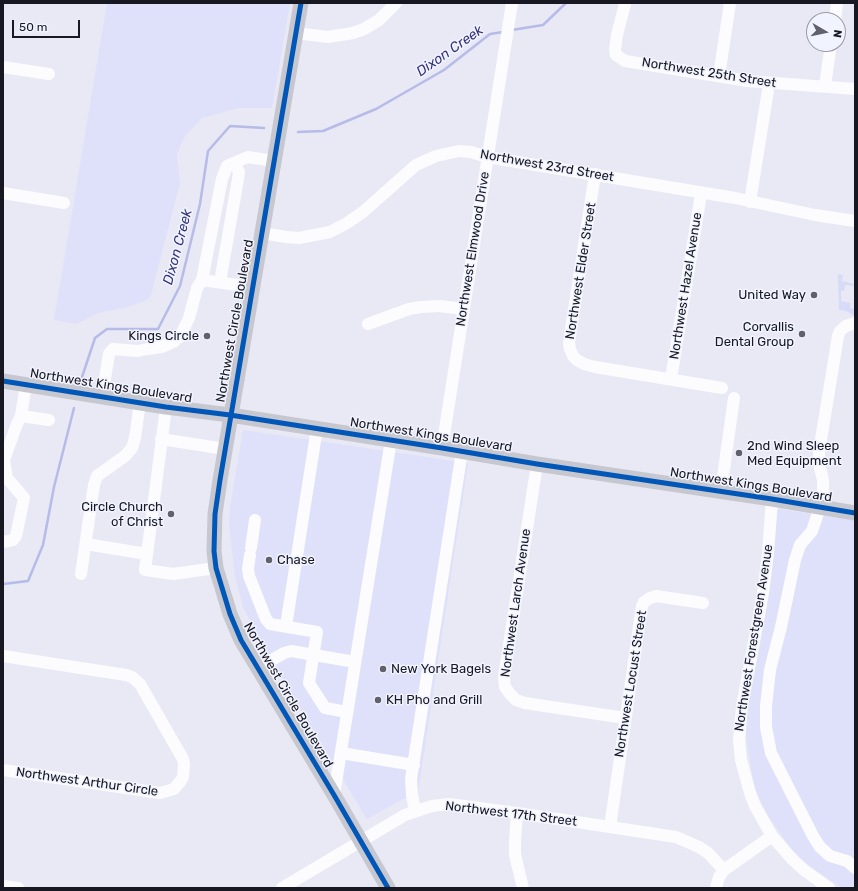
<!DOCTYPE html>
<html>
<head>
<meta charset="utf-8">
<style>
	body { margin:0 }
	#map { position:relative; width:858px; height:891px; overflow:hidden; background:#e8e9f5; font-family:Rubik,sans-serif }
	canvas { display:block }
	.frame { position:absolute; inset:0; border:4px solid #171822; pointer-events:none }
	.north { position:absolute; left:806px; top:12px; width:40px; height:40px; box-sizing:border-box; background:#f1f3fe; border:1px solid #9a9ba6; border-radius:50%; rotate:99deg; font-size:11px; font-weight:700; line-height:16px; text-align:center; color:#171822 }
	.north::after { content:''; display:block; margin:auto; width:14px; height:18px; background:#60616c; clip-path:polygon(50% 0,100% 100%,50% 72%,0 100%) }
	.scale { position:absolute; left:12px; top:20px; width:68px; height:18px; box-sizing:border-box; border:2px solid #171822; border-top:0; padding-left:5px; font-size:12px; line-height:14px; white-space:nowrap; color:#171822; -webkit-text-stroke:3px #f1f3fe; paint-order:stroke }
</style>
</head>
<body>
<div id="map">
<canvas width="858" height="891"></canvas>
<div class="frame"></div>
<div class="north">N</div>
<div class="scale">50 m</div>
</div>
<script>
const ctx = document.querySelector('canvas').getContext('2d');
ctx.lineJoin = 'round';
function paint(path, color) { ctx.fillStyle = color; ctx.fill(path, 'evenodd'); }
const shape = rows => new Path2D(rows.map(r => 'M' + r).join(''));
function strokePath(path, color, width, dash) { ctx.strokeStyle = color; ctx.lineWidth = width; ctx.lineCap = dash ? 'butt' : 'round'; ctx.setLineDash(dash || []); ctx.stroke(path); }
function write(font, color, halo, rows, align = 'center') {
  ctx.font = font + ' Rubik,sans-serif'; ctx.lineWidth = 3; ctx.setLineDash([]); ctx.textBaseline = 'middle'; ctx.strokeStyle = halo; ctx.fillStyle = color; for (const [text, x, y, turn = 0] of rows) {
    ctx.save(); ctx.translate(x, y); ctx.rotate((+turn || 0) * Math.PI / 180); ctx.textAlign = isNaN(turn) ? turn : align; if (halo) ctx.strokeText(text, 0, 0); ctx.fillText(text, 0, 0); ctx.restore();
  }
}
paint(shape([
	[107,3,290,3,272,108,239,108,202,118,186,135,181,144,177,154,180,183,151,295,148,299,142,302,125,308,101,312,76,324,54,320],
	[243,430,468,463,418,793,403,799,367,819,266,652,243,607,235,577,229,526,230,507],
	[778,509,855,520,855,888,842,888,805,863,792,850,768,816,757,794,753,780,746,736,747,709,769,593]
]), '#dee1f9');
paint(shape([
	[838,274,843,275,842,281,855,284,855,286,845,285,844,291,841,291,841,301,850,303,850,308,855,309,855,316,846,311,839,310]
]), '#d8dbf8');
strokePath(shape([
	[512,30,543,25,566,3],
	[298,132,323,131,376,109,444,70,490,34,503,32],
	[82,377,95,338,107,329,158,329,180,286,200,204,208,151,230,126,264,128],
	[3,584,28,581,43,545,54,487,74,408]
]), '#b6bbe7', 2.5);
strokePath(shape([
	[625,4,617,35,615,50,616,55,625,61,748,81,855,89],
	[835,20,837,3],
	[296,33,328,37,353,33,364,29,379,20,396,3],
	[3,67,49,74],
	[719,76,730,3],
	[825,86,831,44],
	[235,164,238,161,248,157,274,161],
	[595,174,571,329,569,344,570,349,573,356,577,360,584,364,595,367,722,388],
	[3,193,64,203],
	[750,202,769,84],
	[262,233,286,237,299,238,330,232,347,223,363,212,416,165,436,156,459,151,471,152,487,157,735,198,815,215,855,221],
	[202,280,222,179,227,166,233,163,235,164,239,172,238,179,220,282],
	[855,323,846,326,840,331,838,336,819,452,819,464,823,480,823,490,820,507,812,531,800,545,795,560,781,627,770,670,766,706,766,727,771,753,813,836,820,847,830,856,847,861,855,868],
	[368,324,409,309,421,307,439,306,464,309],
	[180,337,189,318,197,288,202,280,252,287],
	[671,379,701,194],
	[102,396,109,354,113,349,138,351,147,349,162,347,175,341],
	[166,407,145,570,173,574,216,568],
	[21,416,49,420],
	[161,439,225,449],
	[442,448,512,3],
	[537,464,504,677,505,687,510,694,516,700,525,703,625,718],
	[721,491,734,398],
	[772,499,768,553,763,593,742,707,739,740,741,760,750,793,755,806,772,836,792,859,804,870,829,888],
	[3,542,13,540,16,536,24,498,7,478,4,460,17,424,21,416,26,384],
	[86,544,147,554],
	[251,548,255,520],
	[250,555,248,569,249,576,266,619,270,624,317,632,309,683,325,708,347,712],
	[81,574,94,485,97,476,125,456,132,448,135,438,140,402],
	[286,626,317,428],
	[3,656,126,675,132,677,140,684,183,759,184,765,183,777,180,782,174,789,160,793,3,770],
	[258,668,284,653,291,651,355,662],
	[341,753,414,765],
	[334,795,391,440],
	[415,810,412,795,411,779,462,451],
	[517,813,515,841,515,855,523,888],
	[610,827,642,606,644,602,650,598,656,596,703,603],
	[3,886,18,888],
	[282,888,405,815,432,806,449,804,517,813,676,837,699,847,708,853,724,870],
	[716,888,719,877,724,870,772,836]
]), '#fcfcfe', 12);
strokePath(shape([
	[301,3,220,480,215,514,214,551,216,568,230,614,241,640,334,795,388,888],
	[3,381,166,407,230,415,442,448,537,464,772,499,855,513]
]), '#c7c8cf', 15);
strokePath(shape([
	[301,3,220,480,215,514,214,551,216,568,230,614,241,640,334,795,388,888],
	[3,381,166,407,230,415,442,448,537,464,772,499,855,513]
]), '#0057b8', 5);
for (const [x, y, r, color] of [
	[814,295,4,"#60616c"],
	[802,334,4,"#60616c"],
	[207,336,4,"#60616c"],
	[739,453,4,"#60616c"],
	[171,514,4,"#60616c"],
	[269,560,4,"#60616c"],
	[383,669,4,"#60616c"],
	[378,700,4,"#60616c"]
]) { const dot = new Path2D(); dot.arc(x, y, r, 0, 2 * Math.PI); ctx.fillStyle = color; ctx.fill(dot); strokePath(dot, '#f1f3fe', 1.5); }
write('13px', '#171822', '#f1f3fe', [
	["Northwest 25th Street",709,73,9],
	["Northwest 23rd Street",547,166,10],
	["Northwest Elmwood Drive",473,249,-81],
	["Northwest Elder Street",581,271,-81],
	["Northwest Hazel Avenue",686,286,-81],
	["Northwest Circle Boulevard",235,321,-80],
	["Northwest Kings Boulevard",111,386,9],
	["Northwest Kings Boulevard",431,435,9],
	["Northwest Kings Boulevard",751,485,9],
	["Northwest Larch Avenue",516,603,-82],
	["Northwest Forestgreen Avenue",754,638,-81],
	["Northwest Locust Street",631,684,-81],
	["Northwest Circle Boulevard",288,695,60],
	["Northwest Arthur Circle",87,782,8],
	["Northwest 17th Street",511,814,7]
]);
write('13px', '#171822', '#f1f3fe', [
	["United Way",806,295],
	["Corvallis",794,327],
	["Dental Group",794,342],
	["Kings Circle",199,336],
	["2nd Wind Sleep",747,446,"left"],
	["Med Equipment",747,461,"left"],
	["Circle Church",163,507],
	["of Christ",163,522],
	["Chase",277,560,"left"],
	["New York Bagels",391,669,"left"],
	["KH Pho and Grill",386,700,"left"]
], 'right');
write('italic 14px', '#36357a', '#f1f3fe', [
	["Dixon Creek",450,51,-35],
	["Dixon Creek",178,247,-75]
]);
</script>
</body>
</html>
